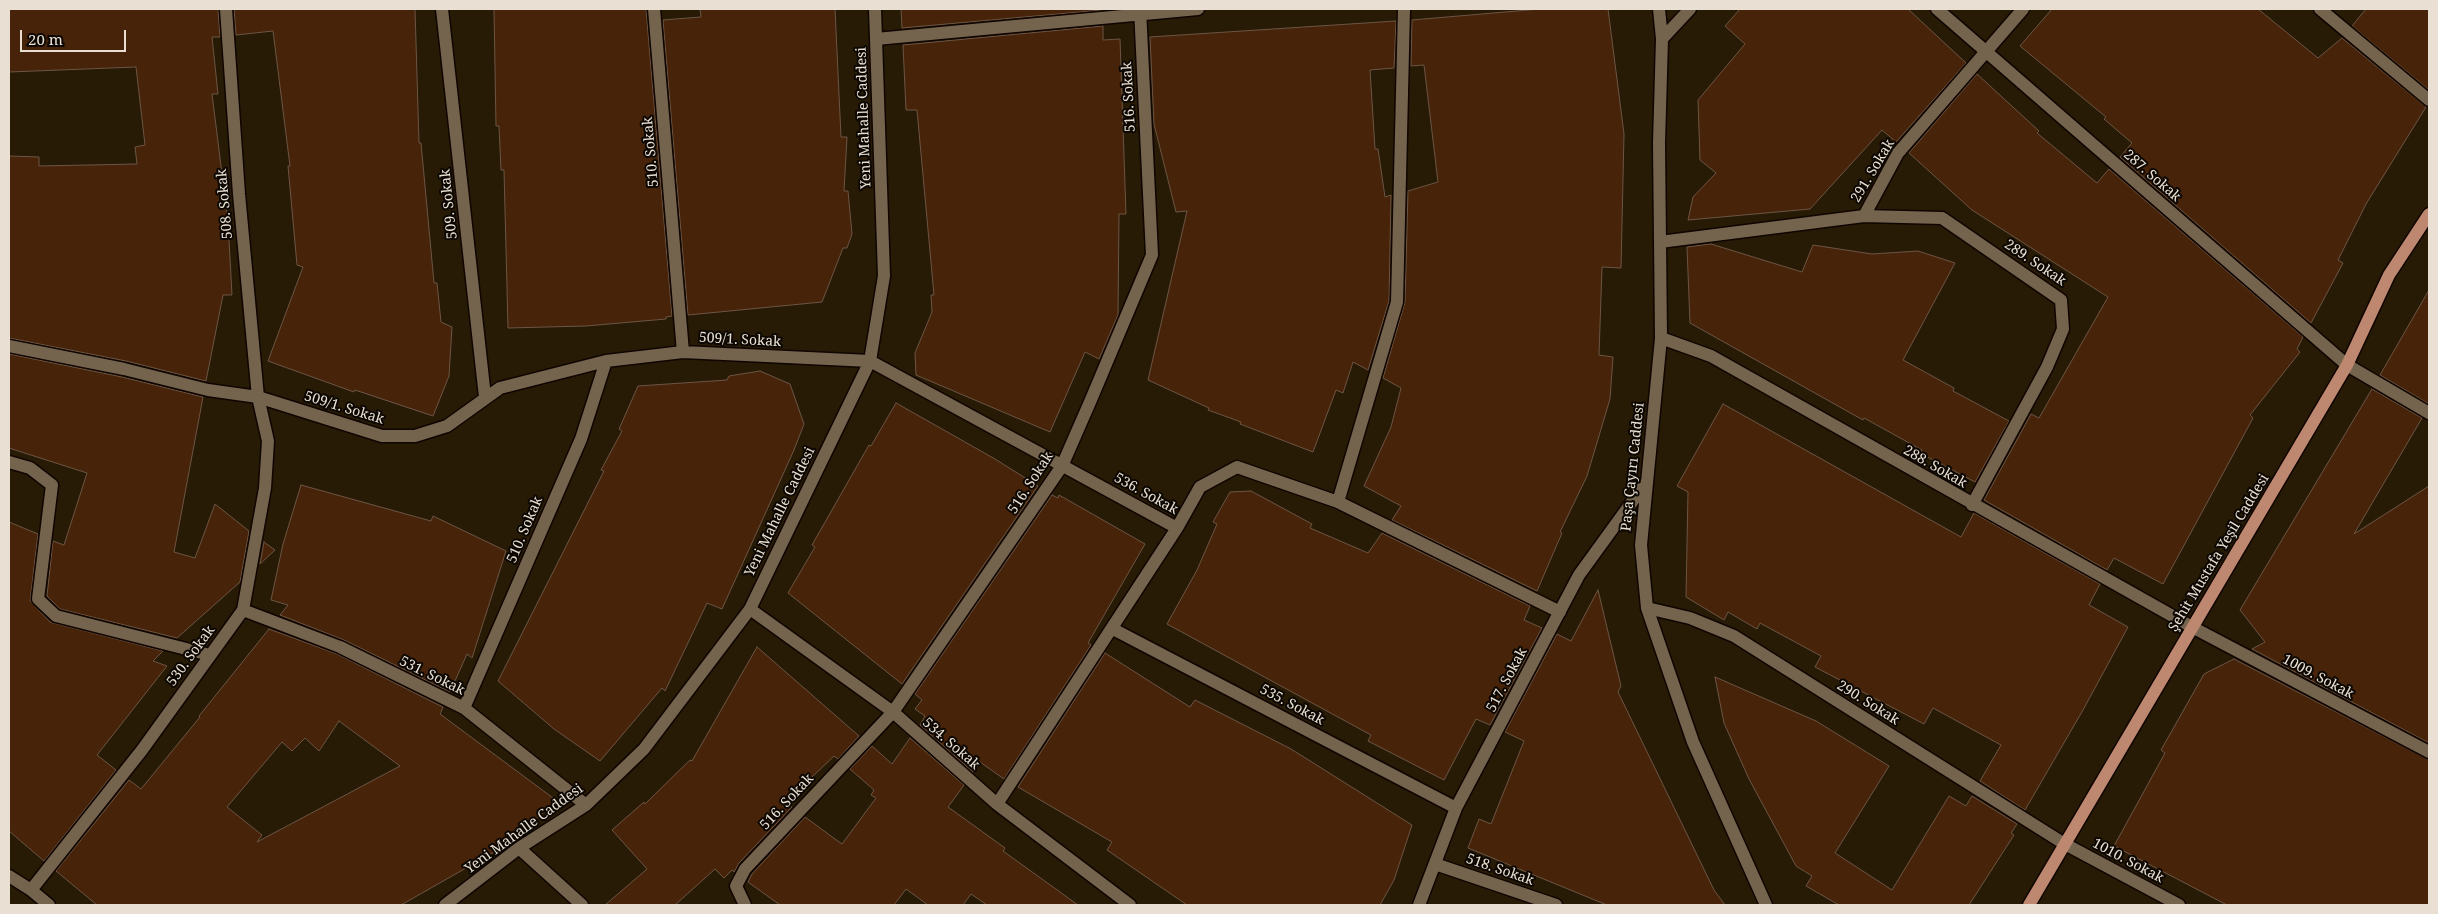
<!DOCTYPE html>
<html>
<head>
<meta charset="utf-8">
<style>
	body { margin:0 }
	#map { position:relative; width:2438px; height:914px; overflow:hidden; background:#281b06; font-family:"Noto Serif",serif }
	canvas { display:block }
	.frame { position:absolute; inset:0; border:10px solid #e9e0d3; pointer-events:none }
	.scale { position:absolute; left:20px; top:30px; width:106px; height:22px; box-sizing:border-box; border:2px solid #e9e0d3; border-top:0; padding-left:6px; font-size:15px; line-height:18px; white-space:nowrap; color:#e9e0d3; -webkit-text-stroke:4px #0c0702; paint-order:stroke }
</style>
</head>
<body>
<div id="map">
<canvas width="2438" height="914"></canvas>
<div class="frame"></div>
<div class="scale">20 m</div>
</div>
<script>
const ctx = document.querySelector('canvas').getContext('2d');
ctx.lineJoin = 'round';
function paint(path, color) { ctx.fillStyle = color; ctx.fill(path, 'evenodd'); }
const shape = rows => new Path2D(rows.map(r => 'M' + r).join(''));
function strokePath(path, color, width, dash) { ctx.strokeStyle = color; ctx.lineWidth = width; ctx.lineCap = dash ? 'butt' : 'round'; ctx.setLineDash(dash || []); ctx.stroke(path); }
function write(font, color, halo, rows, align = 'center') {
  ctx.font = font + ' "Noto Serif",serif'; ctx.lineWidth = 4; ctx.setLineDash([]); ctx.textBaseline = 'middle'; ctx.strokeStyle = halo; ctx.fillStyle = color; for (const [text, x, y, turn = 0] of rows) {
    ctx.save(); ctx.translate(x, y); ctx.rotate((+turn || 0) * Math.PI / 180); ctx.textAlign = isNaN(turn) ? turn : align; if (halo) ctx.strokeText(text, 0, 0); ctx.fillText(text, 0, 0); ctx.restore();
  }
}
const building = shape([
	[9,9,218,9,220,37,212,37,218,94,212,94,228,222,232,295,223,295,206,381,126,361,9,338,9,156,39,157,39,166,137,164,135,147,145,145,136,67,9,72,9,9],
	[234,9,415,9,419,143,421,143,434,283,437,283,441,322,452,327,449,376,433,416,355,390,354,392,268,361,303,267,297,265,288,166,290,166,273,31,236,35,234,9],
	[494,9,646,9,672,316,666,317,666,319,586,326,508,328,504,170,501,170,499,126,496,126,494,9],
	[700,9,835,9,841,137,847,137,844,191,848,191,852,234,847,248,843,248,822,302,688,315,663,20,701,17,700,9],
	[901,9,1102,9,1102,10,902,28,901,9],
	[1540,9,1608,9,1624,134,1621,268,1602,267,1599,355,1613,357,1610,399,1587,476,1560,532,1562,533,1537,591,1392,520,1401,506,1364,486,1391,427,1401,388,1383,378,1405,302,1408,191,1438,182,1424,65,1411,66,1412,20,1540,9],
	[1740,9,1908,9,1966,63,1896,142,1882,130,1810,209,1688,220,1693,197,1716,173,1700,160,1698,100,1745,44,1725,26,1740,9],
	[2052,9,2258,9,2318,58,2342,38,2426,107,2366,204,2338,260,2343,263,2311,323,2120,157,2132,143,2104,119,2106,117,2020,46,2052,9],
	[2366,9,2429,9,2429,90,2352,26,2366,9],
	[1396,21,1394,68,1370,70,1375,149,1378,149,1385,197,1391,195,1389,301,1368,370,1353,362,1343,393,1336,390,1313,452,1240,424,1241,422,1208,410,1209,408,1148,380,1187,211,1176,212,1154,124,1150,37,1396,21],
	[1103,26,1103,40,1120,39,1126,214,1119,214,1118,315,1099,359,1085,352,1050,432,916,375,915,353,932,312,931,295,934,295,917,110,906,110,903,45,1103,26],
	[1977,74,2039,131,2037,133,2097,183,2109,169,2303,337,2297,349,2300,352,2250,415,2253,418,2163,584,2114,558,2107,570,1984,500,2031,414,2039,418,2108,297,1972,210,1909,153,1977,74],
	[1711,244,1802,272,1813,245,1872,254,1918,251,1955,263,1903,360,1954,388,1953,391,2009,421,1975,482,1920,453,1922,450,1864,418,1863,420,1690,323,1687,247,1711,244],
	[2429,290,2429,404,2380,375,2429,290],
	[9,354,122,377,203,397,174,552,195,558,215,504,249,531,240,582,177,638,60,609,47,596,53,541,64,545,87,473,9,448,9,354],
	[760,371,790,384,804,424,794,450,722,609,707,603,665,691,662,688,600,761,554,729,498,681,604,471,601,470,622,431,619,429,638,386,727,380,729,376,760,371],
	[2372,389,2422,418,2354,534,2429,486,2429,743,2252,649,2265,642,2240,610,2372,389],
	[896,403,995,459,1038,486,902,684,788,593,815,547,812,545,869,445,871,446,896,403],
	[1723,404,1961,537,1974,513,2100,584,2089,605,2128,627,2083,710,2025,810,1980,781,2001,745,1933,708,1924,724,1815,667,1821,656,1760,623,1757,629,1728,612,1724,620,1686,597,1688,492,1677,486,1723,404],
	[301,485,431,521,433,516,506,551,472,658,467,654,450,692,344,640,280,615,288,605,271,600,283,544,301,485],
	[1251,491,1312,524,1310,528,1368,553,1382,533,1530,606,1524,620,1542,628,1490,725,1476,719,1444,780,1368,741,1371,735,1167,624,1197,570,1217,524,1213,522,1230,492,1251,491],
	[1052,495,1058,498,1059,495,1145,544,1088,643,1091,645,1004,779,980,762,973,772,920,725,925,716,915,709,922,700,915,694,1052,495],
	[9,522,38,534,30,601,50,622,163,651,153,661,167,666,97,755,116,770,44,861,9,831,9,522],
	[264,542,275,550,260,564,264,542],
	[1598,590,1621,686,1618,692,1714,890,1725,905,1607,905,1468,848,1479,819,1491,824,1524,741,1505,732,1557,634,1571,641,1598,590],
	[269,629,337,654,443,707,440,714,557,801,503,847,401,905,97,905,56,871,129,780,141,789,200,717,199,716,269,629],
	[339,721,400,766,257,842,262,835,227,807,282,742,292,751,305,738,319,751,339,721],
	[757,647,859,736,838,759,834,756,789,799,793,802,790,805,792,807,739,863,734,872,732,870,724,878,715,869,675,905,605,905,647,869,612,830,644,802,645,804,690,760,692,761,757,647],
	[1105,653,1190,707,1195,700,1291,749,1412,825,1394,880,1380,905,1187,905,1107,850,1112,842,1018,787,1105,653],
	[2234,659,2429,760,2429,905,2227,905,2114,846,2165,753,2161,750,2204,674,2234,659],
	[1715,677,1816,721,1889,766,1835,853,1892,890,1949,796,1966,806,1972,796,2017,824,2011,833,2014,835,1969,905,1839,905,1806,886,1812,876,1796,866,1749,779,1724,723,1715,677],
	[910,738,964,785,948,807,1005,848,1003,851,1078,905,987,905,971,894,963,905,928,905,906,889,894,905,780,905,748,882,752,874,805,817,842,844,876,798,871,795,874,790,850,769,872,746,892,764,910,738]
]);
paint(building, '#472409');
strokePath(building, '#6c5545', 1);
const minor = shape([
	[442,9,485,397],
	[654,9,683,352],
	[1659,9,1662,39,1659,143,1661,338,1641,545,1647,608,1693,742,1766,905],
	[1937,9,2347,365,2429,413],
	[2320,9,2429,100],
	[876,39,1198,9],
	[1662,39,1690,9],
	[1864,216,1942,218,2061,300,2063,329,2047,367,1972,505],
	[1660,242,1864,216,1898,153,2023,9],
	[1661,338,1711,356,2192,627,2429,752],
	[9,346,124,369,208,390,258,397,382,436,415,436,447,426,500,388,606,361,683,352,870,361,1177,528,1200,487,1237,467,1338,502,1560,612],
	[9,462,30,468,52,485,38,599,56,616,210,655],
	[1338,502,1397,302,1404,9],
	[1647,608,1690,618,1734,636,2063,843,2179,905],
	[750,609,893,712,997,804,1130,905],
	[243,610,340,647,464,708,586,805],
	[1113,629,1456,808],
	[464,708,581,439,606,361],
	[997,804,1177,528],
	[519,848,582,905],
	[1435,864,1556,905],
	[9,876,31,890,49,905],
	[31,890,142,750,243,610,265,488,268,441,258,397,239,194,226,9],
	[445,905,519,848,586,805,644,749,750,609,870,361,884,276,875,9],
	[745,905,736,886,745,869,893,712,1062,466,1090,402,1152,255,1140,9],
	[1419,905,1456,808,1579,575,1645,484]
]);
const major = shape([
	[2029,905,2347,365,2389,275,2429,214]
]);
strokePath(minor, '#100500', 15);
strokePath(major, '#100500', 15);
strokePath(minor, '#74644e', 12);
strokePath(major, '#bd886f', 12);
write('14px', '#e9e0d3', '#0c0702', [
	["516. Sokak",1129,97,-93],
	["Yeni Mahalle Caddesi",864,118,-92],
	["510. Sokak",651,152,-95],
	["291. Sokak",1873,171,-59],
	["287. Sokak",2152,176,41],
	["508. Sokak",225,204,-95],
	["509. Sokak",449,204,-96],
	["289. Sokak",2035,263,34],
	["509/1. Sokak",740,340,3],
	["509/1. Sokak",344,408,17],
	["Paşa Çayırı Caddesi",1633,467,-84],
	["288. Sokak",1935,467,30],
	["516. Sokak",1031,483,-57],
	["536. Sokak",1146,494,29],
	["Yeni Mahalle Caddesi",780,512,-64],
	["510. Sokak",525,530,-67],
	["Şehit Mustafa Yeşil Caddesi",2219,553,-59],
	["530. Sokak",191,656,-54],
	["531. Sokak",432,676,26],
	["1009. Sokak",2318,677,28],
	["517. Sokak",1507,680,-62],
	["290. Sokak",1868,703,32],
	["535. Sokak",1292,705,28],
	["534. Sokak",951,744,41],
	["516. Sokak",787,802,-47],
	["Yeni Mahalle Caddesi",524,829,-36],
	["1010. Sokak",2128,861,28],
	["518. Sokak",1500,870,19]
]);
</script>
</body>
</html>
